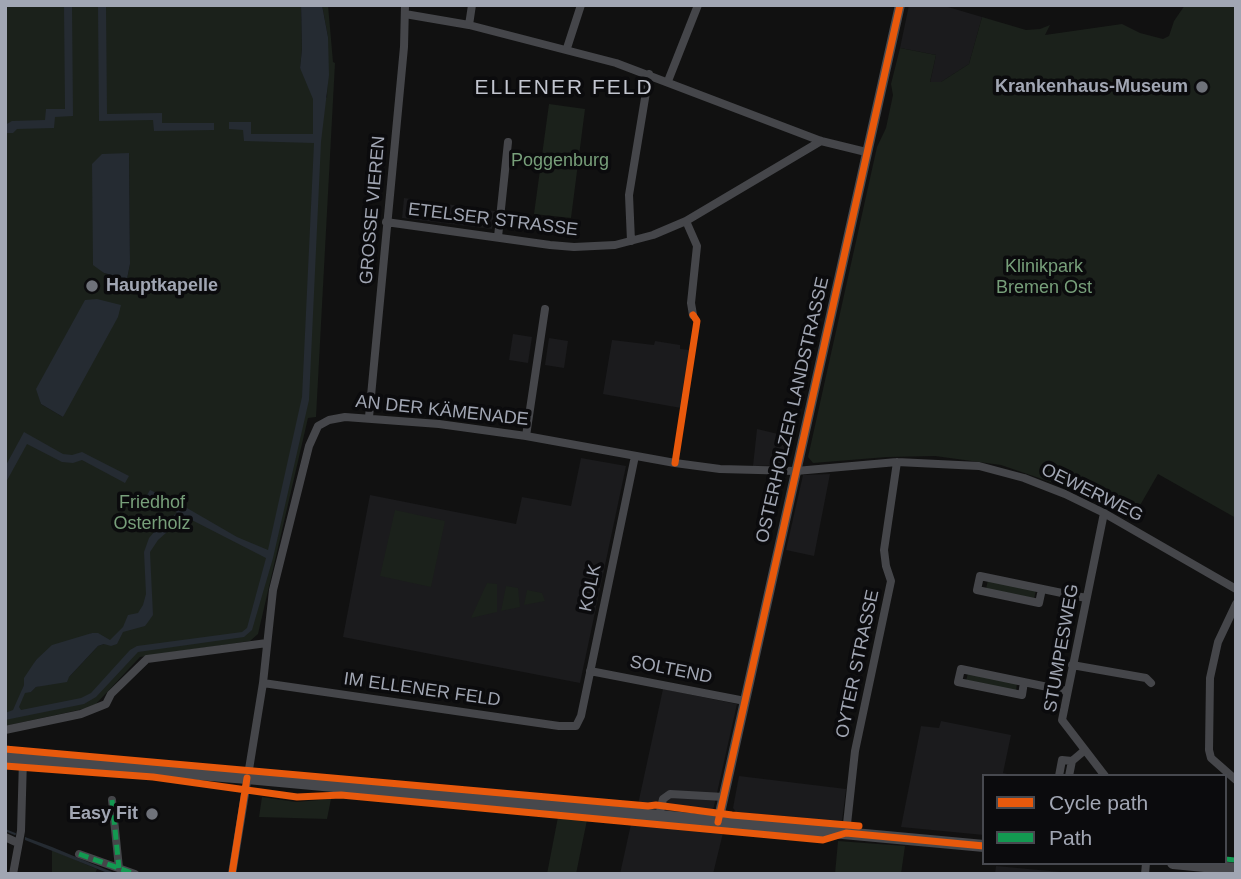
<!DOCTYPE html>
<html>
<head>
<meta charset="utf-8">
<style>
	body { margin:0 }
	#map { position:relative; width:1241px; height:879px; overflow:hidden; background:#111; font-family:Arial,sans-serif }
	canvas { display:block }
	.frame { position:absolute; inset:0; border:7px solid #a1a6b3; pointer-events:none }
	.legend { position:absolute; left:982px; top:774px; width:245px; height:91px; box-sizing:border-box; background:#0b0b0d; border:2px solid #47494f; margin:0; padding:9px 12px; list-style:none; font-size:21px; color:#a1a6b3 }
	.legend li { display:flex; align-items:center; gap:14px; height:35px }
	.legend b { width:35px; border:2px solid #47494f }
</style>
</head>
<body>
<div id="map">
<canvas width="1241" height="879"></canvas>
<div class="frame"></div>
<ul class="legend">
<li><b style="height:9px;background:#e8590c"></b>Cycle path</li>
<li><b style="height:9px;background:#139951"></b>Path</li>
</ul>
</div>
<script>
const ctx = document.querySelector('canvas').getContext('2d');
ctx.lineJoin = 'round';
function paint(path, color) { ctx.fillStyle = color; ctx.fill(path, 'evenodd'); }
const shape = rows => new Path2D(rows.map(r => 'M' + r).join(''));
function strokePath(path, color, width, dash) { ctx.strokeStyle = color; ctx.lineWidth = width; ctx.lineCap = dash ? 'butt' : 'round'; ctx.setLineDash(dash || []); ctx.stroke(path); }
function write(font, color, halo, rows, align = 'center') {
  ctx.font = font + ' Arial,sans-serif'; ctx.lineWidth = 7; ctx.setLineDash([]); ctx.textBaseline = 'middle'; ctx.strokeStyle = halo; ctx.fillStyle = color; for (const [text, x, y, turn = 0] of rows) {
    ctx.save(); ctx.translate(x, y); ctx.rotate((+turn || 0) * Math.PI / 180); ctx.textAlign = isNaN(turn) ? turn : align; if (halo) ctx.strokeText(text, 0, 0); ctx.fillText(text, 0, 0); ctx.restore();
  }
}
paint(shape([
	[909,5,941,5,982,17,969,64,941,82,930,83,936,55,900,48],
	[404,198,495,211,492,229,402,218],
	[513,334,532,337,528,363,509,360],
	[549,338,568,341,564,368,545,365],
	[612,340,654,345,655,341,680,345,680,349,690,350,681,408,603,394],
	[757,429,795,438,787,465,753,466],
	[581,458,626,466,580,683,343,637,370,495,516,524,522,497,571,506],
	[830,474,814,556,786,550,803,475],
	[663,689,737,704,712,815,637,809],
	[941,721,1011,735,1003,773,1016,776,984,776,984,835,901,827,921,726,939,728],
	[739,776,846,789,842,821,736,812,733,808],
	[631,824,723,833,713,874,620,874],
	[996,866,1082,874,995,874]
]), '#1b1b1d');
paint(shape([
	[5,5,301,5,302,49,300,68,327,98,328,37,322,5,328,5,333,62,335,63,316,417,308,418,258,634,250,641,140,657,96,704,88,708,5,726],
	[129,154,130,264,127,279,104,273,98,267,96,162,100,158],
	[90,301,94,301,63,417,41,404,39,394],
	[92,633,104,644,98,646,69,677,36,687,31,692,22,690,36,660],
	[1185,5,1236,5,1236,518,1158,474,1131,521,1077,491,1001,465,935,456,887,457,813,463,808,457,877,147,886,128,893,95,891,84,900,48,936,55,930,82,941,82,969,64,982,17,1026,30,1040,29,1050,25,1045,35,1122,24,1140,33,1163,39,1169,36,1174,21],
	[549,104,585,109,571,218,534,214],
	[395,510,445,521,431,587,380,576],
	[988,580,1036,590,1034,599,986,589],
	[487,583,497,584,497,612,471,618],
	[506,586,518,588,520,607,501,611],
	[527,590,542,593,545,601,524,605],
	[968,673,1017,683,1016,692,966,681],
	[262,797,296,802,331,799,327,819,259,817],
	[558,817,587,820,576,874,547,874],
	[838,841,905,846,901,874,835,874],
	[52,850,97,869,95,874,52,874]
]), '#1b211b');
paint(shape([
	[64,5,72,5,73,116,55,117,54,128,17,129,13,133,5,133,5,125,12,121,45,120,46,109,65,109],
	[98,5,106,5,107,114,162,113,162,123,214,123,214,130,154,131,153,120,99,121],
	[301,5,322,5,328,37,329,75,321,142,309,400,273,558,252,630,244,637,138,652,96,697,84,704,5,720,5,713,13,710,24,685,24,678,36,660,52,645,92,633,98,633,110,640,123,627,128,615,138,613,143,605,146,594,144,552,149,538,155,531,164,527,177,512,154,500,149,508,133,500,136,493,146,497,150,490,180,504,237,537,268,550,302,397,314,143,244,141,243,130,229,129,229,122,251,122,251,134,313,134,313,99,300,68,302,49],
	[182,515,266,558,247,628,242,632,137,646,130,650,91,693,81,698,21,710,19,707,25,693,31,692,36,687,67,682,69,677,98,646,104,644,111,646,117,644,123,632,145,626,148,622,153,615,150,552,158,540,176,524],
	[129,153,130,264,127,279,104,273,93,265,92,164,102,154],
	[97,299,121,305,118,317,63,417,41,404,36,389,85,300],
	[24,432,63,454,72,455,82,452,129,476,125,483,82,460,73,463,62,462,27,444,5,484,5,467],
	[25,837,52,847,117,874,110,874,25,840]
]), '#252b32');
strokePath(shape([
	[5,830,15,834]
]), '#252b32', 2);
strokePath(shape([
	[405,14,469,25,616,63,821,141,866,152],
	[469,25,472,5],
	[567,48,581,5],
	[668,81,698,5],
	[686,221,697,246,691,303,693,315],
	[386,222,550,245,574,247,615,245,653,235,686,221,821,141],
	[498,237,508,142],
	[631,241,629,195,649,74],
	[369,417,404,47,405,5],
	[526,436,545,309],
	[1104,513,1062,720,1105,776],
	[1042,589,1039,603,977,590,980,576,1086,598],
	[1236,604,1218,642,1210,678,1209,750,1211,758,1236,780],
	[1072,665,1146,678,1151,683],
	[590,671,745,701],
	[1024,682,1022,695,958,682,961,669,1067,691],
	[263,683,559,726,576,726,581,716,635,456],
	[5,730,81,714,106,704,111,694,147,659,267,643],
	[1059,776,1062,760,1072,761],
	[1069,776,1072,761,1085,750],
	[112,800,119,868],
	[659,816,663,799,670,794,724,797],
	[846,833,855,751,891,581,886,566,884,550,897,462],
	[5,837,18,843],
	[79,854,135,874],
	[13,874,21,831,23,759],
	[232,874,263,683,273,590,309,446,318,426,329,420,345,417,439,424,526,436,675,463,720,469,796,471,897,462,979,466,1024,478,1065,494,1104,513,1236,589],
	[1145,874,1146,863]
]), '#45464a', 8);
strokePath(shape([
	[718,822,900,5]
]), '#494a4e', 10);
strokePath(shape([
	[5,758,247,778,984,846],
	[1173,863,1236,869]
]), '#47484c', 12);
strokePath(shape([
	[112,800,119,868],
	[79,854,135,874],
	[1225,859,1236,860]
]), '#139951', 5, [10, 5]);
strokePath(shape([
	[675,463,697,321,693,315],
	[5,749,648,806,656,805,732,815,859,826],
	[5,766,153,777,297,797,341,795,823,840,846,833,984,846],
	[718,822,900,5],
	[232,874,247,778]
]), '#e8590c', 7);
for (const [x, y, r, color] of [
	[1202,87,7,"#6f727a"],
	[92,286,7,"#6f727a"],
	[152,814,7,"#6f727a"]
]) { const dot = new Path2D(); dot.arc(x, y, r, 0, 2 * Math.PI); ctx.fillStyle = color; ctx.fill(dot); strokePath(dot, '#0b0b0d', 2.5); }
write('bold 18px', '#a1a6b3', '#0b0b0d', [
	["Krankenhaus-Museum",1188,87],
	["Hauptkapelle",106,286,"left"],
	["Easy Fit",138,814]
], 'right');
write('18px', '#779f7a', '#0b0b0d', [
	["Poggenburg",560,161],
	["Klinikpark",1044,267],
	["Bremen Ost",1044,288],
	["Friedhof",152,503],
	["Osterholz",152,524]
]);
write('18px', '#a1a6b3', '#0b0b0d', [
	["GROSSE VIEREN",373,210,-85],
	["ETELSER STRASSE",493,220,7],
	["OSTERHOLZER LANDSTRASSE",793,410,-77],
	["AN DER KÄMENADE",442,411,6],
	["OEWERWEG",1092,493,26],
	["KOLK",591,588,-78],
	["STUMPESWEG",1062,648,-80],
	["OYTER STRASSE",858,664,-78],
	["SOLTEND",671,670,11],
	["IM ELLENER FELD",422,690,8]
]);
ctx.letterSpacing = '2px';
write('21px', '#c2c5cf', '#0b0b0d', [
	["ELLENER FELD",564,88]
]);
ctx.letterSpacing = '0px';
</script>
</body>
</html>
